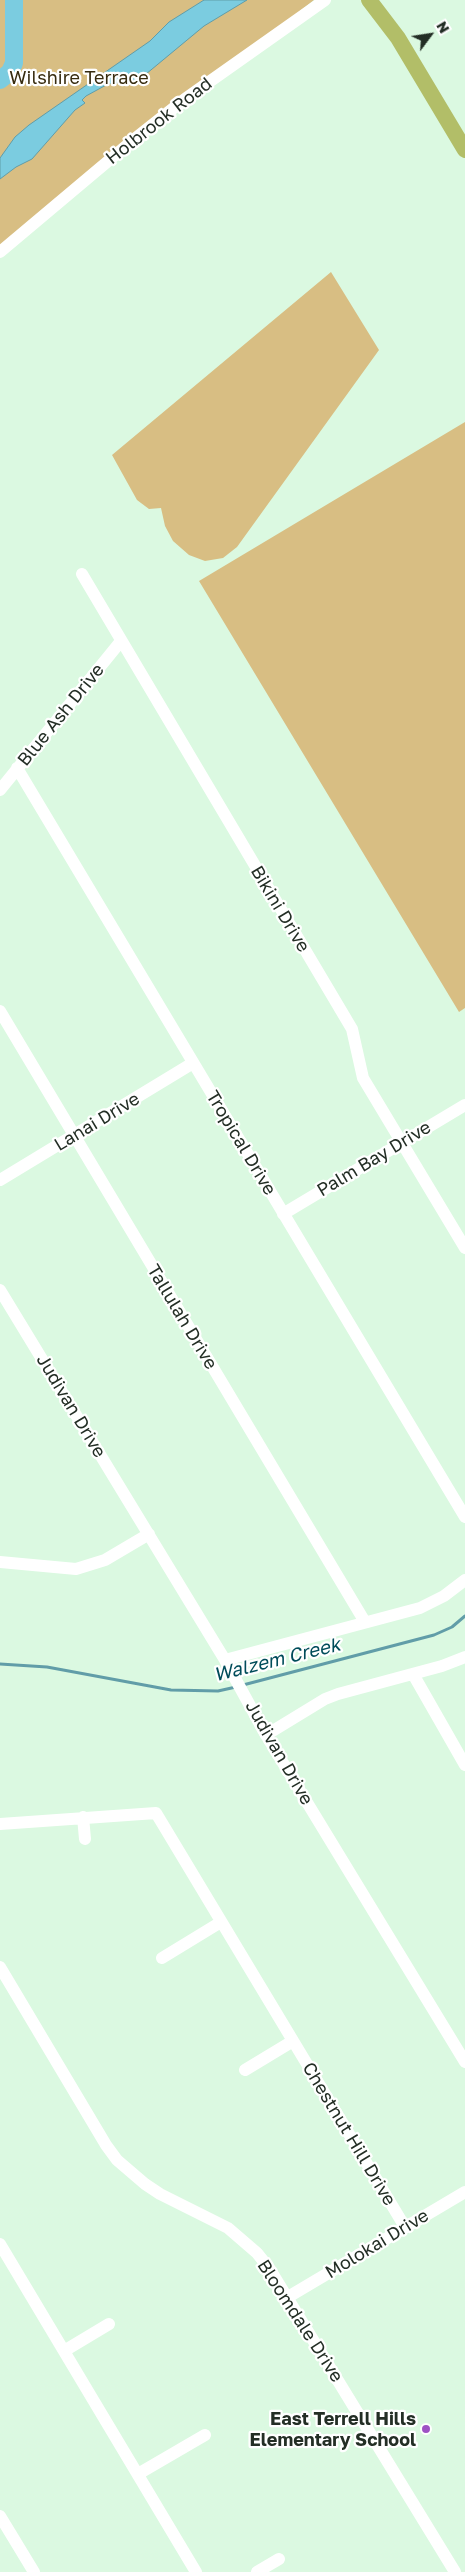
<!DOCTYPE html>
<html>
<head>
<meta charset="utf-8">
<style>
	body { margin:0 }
	#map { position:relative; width:465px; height:2572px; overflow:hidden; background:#dbf9e1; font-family:"Golos Text",sans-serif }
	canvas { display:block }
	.north { position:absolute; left:405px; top:10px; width:50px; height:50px; -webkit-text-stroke:4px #fff; paint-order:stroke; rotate:59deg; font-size:14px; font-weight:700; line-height:20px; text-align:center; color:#232e25 }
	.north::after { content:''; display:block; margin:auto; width:18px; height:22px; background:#232e25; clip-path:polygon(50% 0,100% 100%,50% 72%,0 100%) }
</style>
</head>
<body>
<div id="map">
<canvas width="465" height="2572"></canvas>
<div class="north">N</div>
</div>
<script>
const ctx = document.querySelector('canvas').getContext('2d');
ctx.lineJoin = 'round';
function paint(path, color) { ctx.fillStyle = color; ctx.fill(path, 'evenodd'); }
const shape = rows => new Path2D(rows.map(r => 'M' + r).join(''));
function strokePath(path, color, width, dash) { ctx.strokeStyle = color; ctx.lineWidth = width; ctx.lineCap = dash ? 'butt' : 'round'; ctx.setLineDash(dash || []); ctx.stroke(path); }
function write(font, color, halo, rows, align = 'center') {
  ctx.font = font + ' "Golos Text",sans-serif'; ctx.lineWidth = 4.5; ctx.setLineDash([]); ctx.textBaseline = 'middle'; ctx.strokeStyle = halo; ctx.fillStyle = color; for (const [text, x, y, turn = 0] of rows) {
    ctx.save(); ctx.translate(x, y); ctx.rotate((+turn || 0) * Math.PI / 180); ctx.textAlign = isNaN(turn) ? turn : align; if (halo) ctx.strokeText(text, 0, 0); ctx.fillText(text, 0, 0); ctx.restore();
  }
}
paint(shape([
	[0,0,314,0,0,246],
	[331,272,379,350,237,547,223,558,205,561,189,555,173,541,165,526,161,508,149,509,137,500,112,455],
	[465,422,465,1008,459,1012,199,581]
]), '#d8be83');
const water = shape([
	[204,0,247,0,204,26,134,84,131,81,108,84,86,96,82,100,85,103,75,110,32,159,16,167,0,179,0,158,15,137,29,125,150,41,169,22,204,0]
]);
paint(water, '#7bcce0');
strokePath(water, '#619da8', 1);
strokePath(shape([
	[0,1664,47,1667,171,1690,218,1691,236,1687],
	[243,1685,434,1635,452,1627,465,1616]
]), '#619da8', 3);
strokePath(shape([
	[0,80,10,72,14,63,14,0]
]), '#7bcce0', 18);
strokePath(shape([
	[0,252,132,141,185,99,325,0],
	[82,574,352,1029,363,1078,465,1248],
	[17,768,465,1517],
	[0,790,121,641],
	[0,1011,365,1622],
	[0,1180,193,1063],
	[283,1214,465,1105],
	[0,1290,225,1660,266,1735,465,2062],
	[0,1562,76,1569,105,1560,149,1534],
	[225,1660,420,1608,444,1596,465,1580],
	[413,1674,465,1765],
	[266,1735,325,1699,338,1694,442,1666,465,1657],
	[83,1817,85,1839],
	[0,1824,156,1813,405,2227],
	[162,1958,221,1922],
	[0,1967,106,2145,117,2160,145,2184,160,2194,228,2228,257,2253,269,2268,455,2572],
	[245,2070,293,2041],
	[0,2244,196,2572],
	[288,2297,465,2192],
	[64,2351,109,2324],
	[138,2474,205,2435],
	[0,2516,34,2572],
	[257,2572,279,2559]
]), '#fff', 12);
strokePath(shape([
	[369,0,398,38,465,150]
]), '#b2be68', 16);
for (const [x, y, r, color] of [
	[426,2429,5,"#9e52c4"]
]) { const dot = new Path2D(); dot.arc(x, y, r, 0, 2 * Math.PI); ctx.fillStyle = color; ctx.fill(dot); strokePath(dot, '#fff', 2); }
write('18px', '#372b0f', '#fff', [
	["Wilshire Terrace",79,78]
]);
write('18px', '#232e25', '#fff', [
	["Holbrook Road",159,121,-38],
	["Blue Ash Drive",61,715,-51],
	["Bikini Drive",280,909,59],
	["Lanai Drive",97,1122,-31],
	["Tropical Drive",241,1143,59],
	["Palm Bay Drive",374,1159,-31],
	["Tallulah Drive",182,1317,59],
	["Judivan Drive",71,1406,59],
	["Judivan Drive",279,1753,60],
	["Chestnut Hill Drive",349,2134,59],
	["Molokai Drive",377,2244,-31],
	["Bloomdale Drive",300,2321,57]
]);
write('bold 18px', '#232e25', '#fff', [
	["East Terrell Hills",416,2419],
	["Elementary School",416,2440]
], 'right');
write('italic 19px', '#004c5a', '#fff', [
	["Walzem Creek",277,1660,-14]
]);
</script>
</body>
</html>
